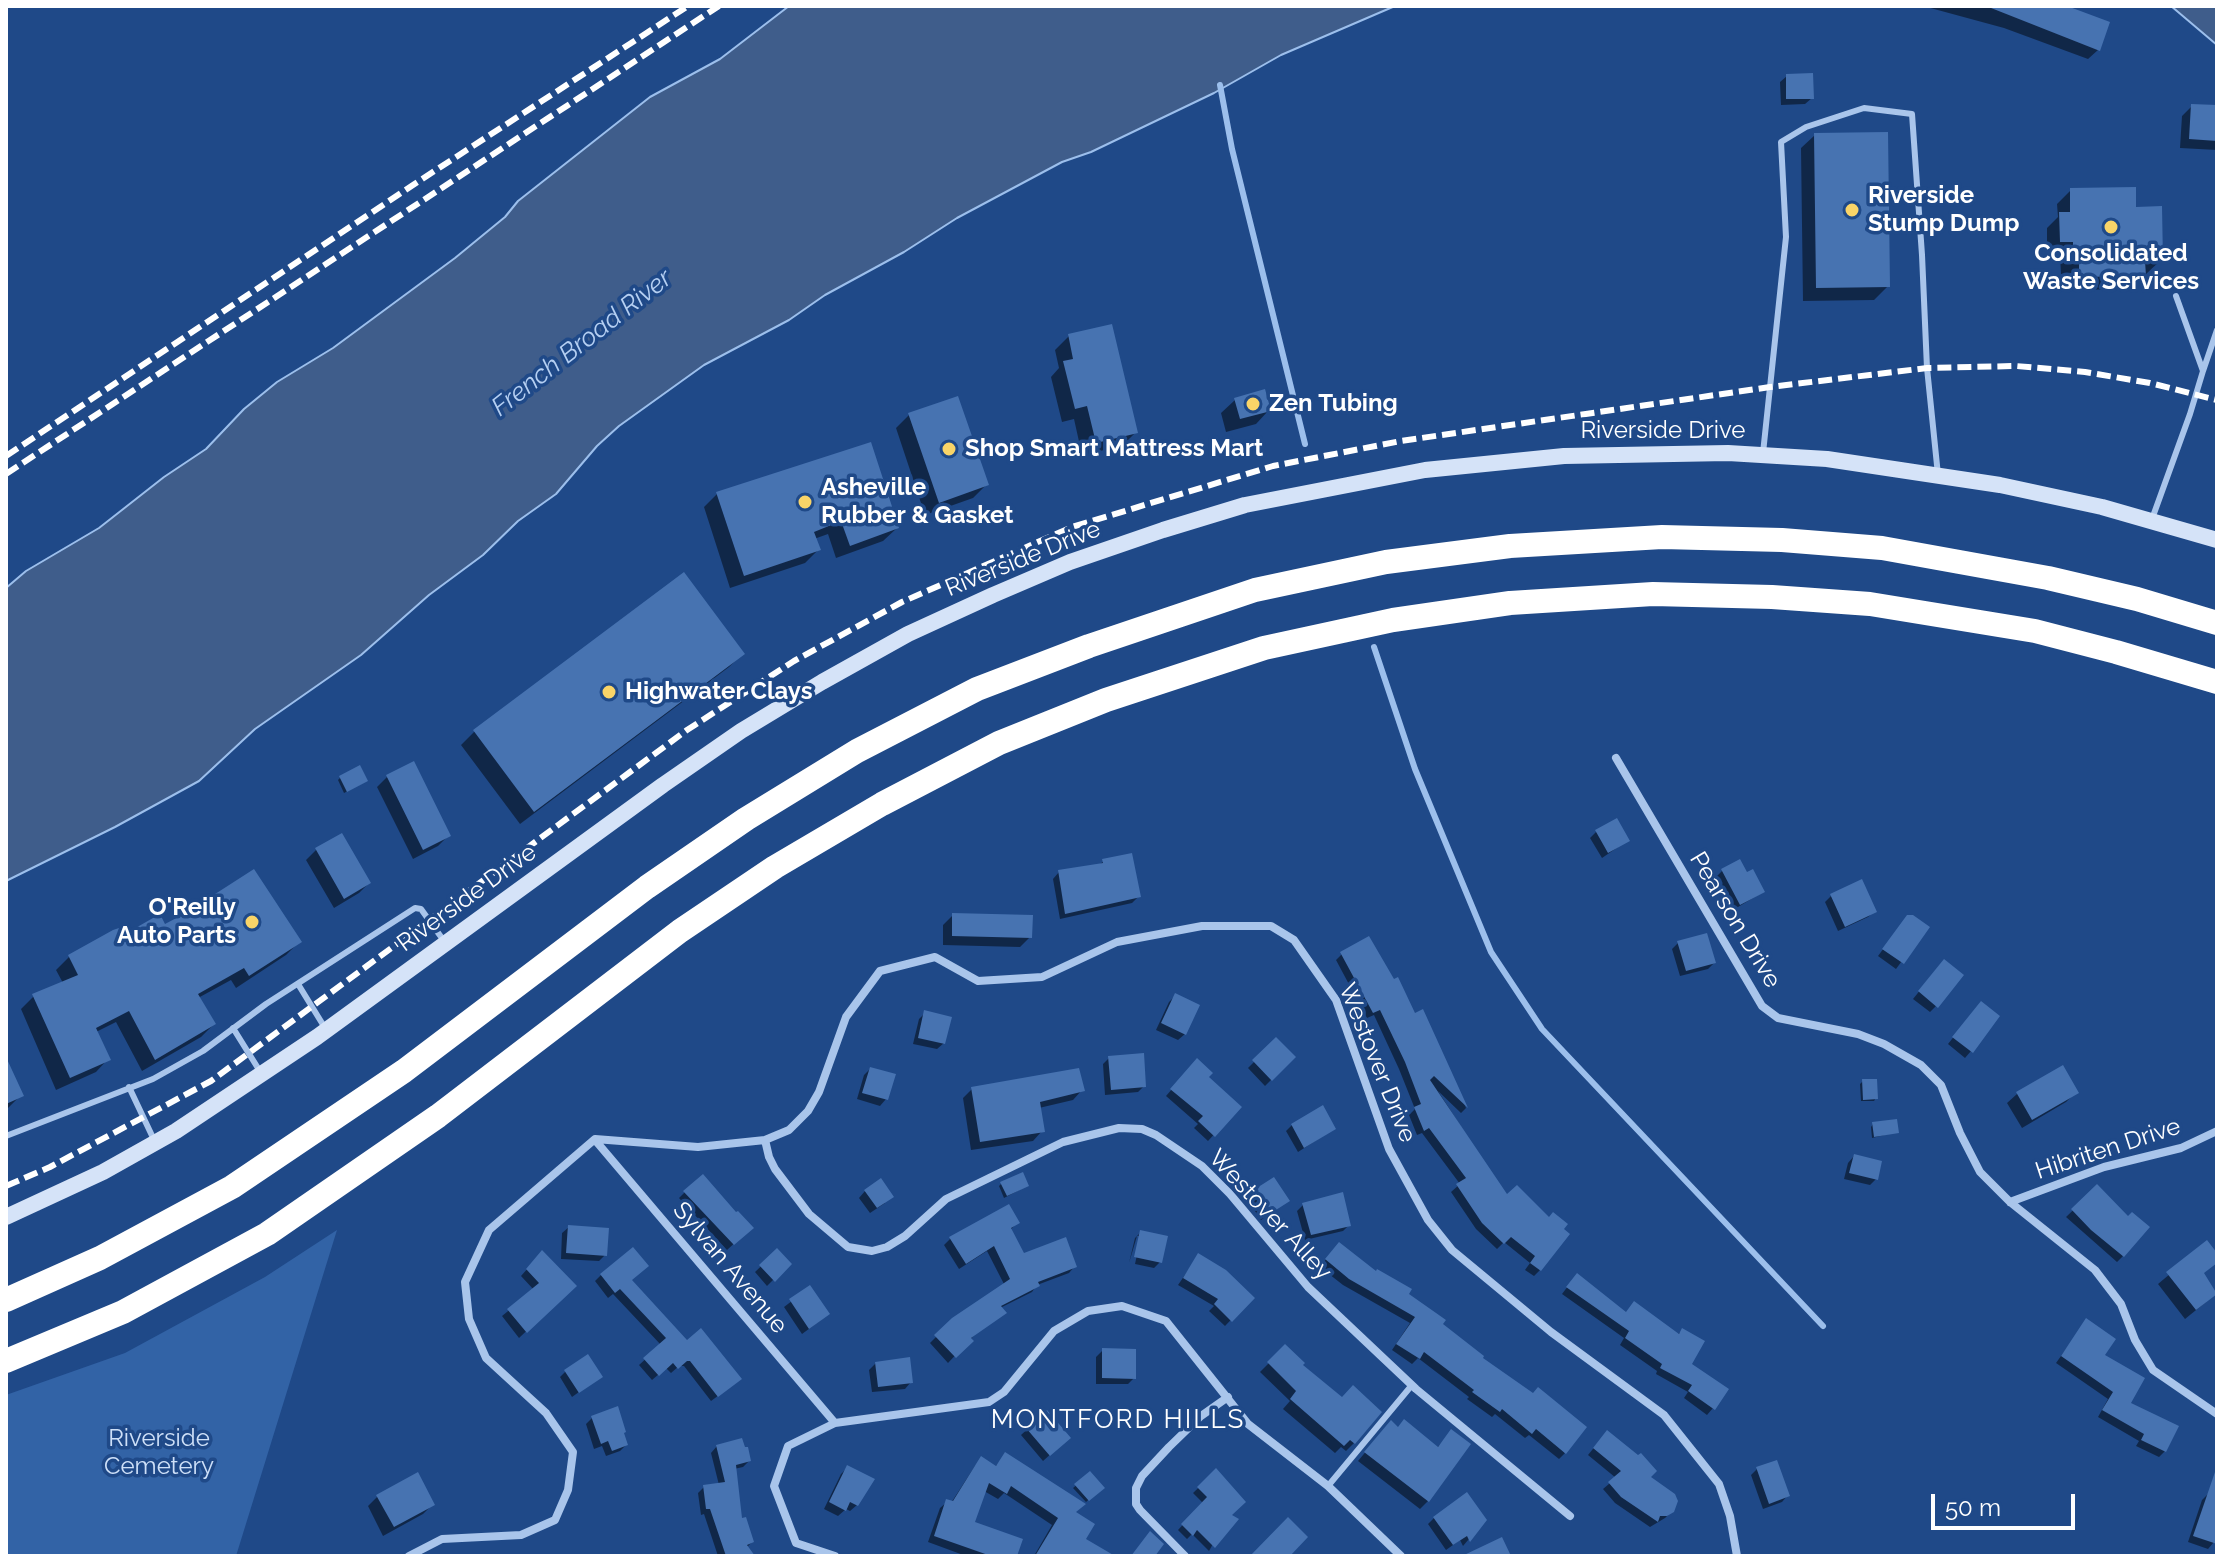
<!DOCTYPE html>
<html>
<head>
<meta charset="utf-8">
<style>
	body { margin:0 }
	#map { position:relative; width:2223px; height:1562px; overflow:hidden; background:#1f4988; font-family:Raleway,sans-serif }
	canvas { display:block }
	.frame { position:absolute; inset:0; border:8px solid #fff; pointer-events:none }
	.scale { position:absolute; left:1931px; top:1494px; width:144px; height:36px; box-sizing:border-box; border:4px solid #fff; border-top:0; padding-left:10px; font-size:24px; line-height:28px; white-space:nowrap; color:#fff; -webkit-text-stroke:6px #1f4988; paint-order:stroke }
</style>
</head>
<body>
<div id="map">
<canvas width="2223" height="1562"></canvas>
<div class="frame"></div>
<div class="scale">50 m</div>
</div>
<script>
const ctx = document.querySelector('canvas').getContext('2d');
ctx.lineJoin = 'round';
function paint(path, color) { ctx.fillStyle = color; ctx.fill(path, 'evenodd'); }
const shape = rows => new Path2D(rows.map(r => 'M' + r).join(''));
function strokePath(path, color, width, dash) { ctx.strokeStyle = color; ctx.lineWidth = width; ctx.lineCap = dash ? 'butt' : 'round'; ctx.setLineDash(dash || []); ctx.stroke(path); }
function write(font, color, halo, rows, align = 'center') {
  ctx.font = font + ' Raleway,sans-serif'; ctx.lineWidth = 7; ctx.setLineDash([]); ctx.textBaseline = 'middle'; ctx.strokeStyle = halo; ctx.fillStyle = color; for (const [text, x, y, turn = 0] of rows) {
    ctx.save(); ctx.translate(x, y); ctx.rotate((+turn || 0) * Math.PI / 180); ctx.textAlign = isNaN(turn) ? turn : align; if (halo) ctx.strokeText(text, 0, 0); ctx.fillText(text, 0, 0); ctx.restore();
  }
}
paint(shape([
	[337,1230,236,1556,6,1556,6,1395,125,1353,265,1277]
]), '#3263a6');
const water = shape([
	[789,6,1395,6,1281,55,1214,93,1091,152,1062,162,957,218,904,252,825,295,789,320,704,365,619,426,597,446,556,494,518,521,483,555,429,595,361,655,255,729,199,781,115,827,6,881,6,588,26,571,99,528,164,477,206,449,244,409,277,382,333,348,455,258,505,217,518,201,650,97,720,59,789,6],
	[2171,6,2217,6,2217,45,2171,6]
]);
paint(water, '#3f5d8b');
strokePath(water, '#9cbfec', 2);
paint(shape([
	[1923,6,2062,6,2098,50,2088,59,2004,28],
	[1787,76,1812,98,1805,104,1781,105,1780,82],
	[2192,106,2217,107,2217,150,2180,148,2182,116],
	[1815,135,1888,286,1874,300,1803,301,1801,148],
	[2071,190,2134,209,2161,260,2130,289,2067,290,2066,274,2061,274,2060,255,2047,255,2047,228,2058,217,2057,204],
	[1069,336,1136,432,1122,446,1082,455,1074,419,1062,422,1051,377,1059,368,1055,350],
	[1235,400,1269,410,1256,424,1226,432,1221,413],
	[909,415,987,484,973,498,925,515,896,428],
	[717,494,897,528,883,541,836,558,828,534,814,539,818,550,805,563,730,588,704,507],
	[684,575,742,654,729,667,520,824,461,745,474,732],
	[387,777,448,836,438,846,413,859,377,787],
	[340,778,363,783,344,793,338,780],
	[1596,832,1627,841,1602,858,1590,838],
	[341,836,369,883,359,893,334,908,306,860,316,850],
	[1104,861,1138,897,1132,903,1060,919,1053,879,1059,872,1099,865],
	[1722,871,1746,875,1763,892,1733,910,1716,877],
	[1831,896,1875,911,1868,917,1838,931,1825,902],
	[953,915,1030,937,1020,947,943,945,943,925],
	[1907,917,1927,927,1896,969,1878,956],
	[164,926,299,942,286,955,236,988,231,980,198,998,214,1024,201,1037,142,1071,116,1022,96,1032,108,1059,96,1072,56,1090,21,1009,34,996,63,983,56,970,69,957],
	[1678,943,1714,963,1708,969,1680,976,1672,949],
	[1342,954,1414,1016,1422,1012,1466,1108,1461,1113,1438,1091,1507,1198,1517,1188,1540,1270,1534,1276,1525,1270,1530,1263,1504,1242,1497,1249,1476,1229,1451,1192,1460,1184,1422,1133,1417,1135,1409,1115,1415,1109,1399,1069,1374,1015,1367,1018,1336,960],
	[1938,968,1936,1006,1930,1012,1913,999],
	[1175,996,1185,1034,1178,1040,1156,1030,1169,1002],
	[1975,1010,1971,1051,1965,1058,1948,1044],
	[925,1013,944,1043,937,1049,913,1044,919,1019],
	[1276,1040,1294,1057,1265,1086,1248,1068],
	[1109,1058,1144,1086,1138,1092,1105,1095,1103,1064],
	[6,1062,21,1095,6,1110],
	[1191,1067,1207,1077,1239,1107,1208,1141,1194,1128,1198,1124,1166,1096],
	[870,1069,886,1099,880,1106,857,1099,864,1075],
	[1863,1081,1876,1098,1874,1101,1861,1101,1860,1084],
	[972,1089,1082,1090,1073,1100,1039,1108,1042,1131,1033,1141,971,1150,963,1098],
	[2076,1092,2066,1102,2022,1128,2007,1103,2017,1094],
	[1873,1124,1897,1132,1872,1138,1871,1127],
	[1292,1125,1334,1129,1298,1152,1286,1131],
	[1854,1156,1876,1179,1870,1185,1844,1179,1848,1163],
	[1273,1179,1287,1201,1261,1220,1247,1199],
	[1002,1183,1027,1186,1004,1198,999,1186],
	[2097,1187,2123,1256,2117,1262,2066,1217],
	[865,1191,885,1203,870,1213,859,1198],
	[685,1192,751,1228,727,1250,679,1198],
	[1303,1205,1349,1225,1343,1231,1305,1240,1297,1211],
	[1008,1207,1017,1223,1010,1230,1023,1256,1075,1266,1069,1273,1037,1285,1032,1292,1000,1308,948,1363,930,1343,954,1319,1005,1286,987,1251,959,1269,944,1245,950,1239],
	[569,1227,605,1255,599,1261,561,1259,562,1233],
	[1141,1232,1160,1262,1154,1268,1135,1264,1141,1236,1137,1236,1129,1263,1135,1238],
	[2207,1243,2217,1257,2217,1261,2202,1274,2206,1302,2185,1319,2158,1284],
	[1333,1250,1406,1295,1480,1359,1565,1453,1559,1459,1529,1435,1525,1438,1495,1414,1492,1417,1467,1399,1469,1397,1418,1358,1412,1364,1392,1350,1410,1323,1343,1285,1320,1267],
	[777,1251,789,1264,767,1286,755,1272],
	[1198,1256,1252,1298,1225,1326,1209,1311,1214,1306,1178,1285],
	[536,1259,574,1286,519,1338,502,1316,534,1290,521,1276],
	[601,1275,630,1281,687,1343,734,1384,711,1401,684,1366,679,1366,671,1373,666,1368,652,1380,639,1365,661,1345,613,1294,608,1298,595,1281],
	[1571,1282,1626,1314,1677,1335,1682,1331,1690,1364,1713,1408,1707,1415,1684,1398,1688,1392,1656,1374,1657,1371,1620,1345,1624,1338,1562,1294],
	[809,1288,821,1320,802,1334,784,1307],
	[2086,1321,2128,1404,2165,1451,2159,1457,2136,1446,2139,1441,2098,1417,2108,1399,2056,1363],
	[1285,1347,1354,1443,1346,1451,1341,1447,1335,1453,1283,1409,1290,1401,1260,1372],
	[1103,1350,1134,1378,1128,1384,1096,1384,1096,1357],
	[876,1363,911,1382,905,1389,872,1392,869,1370],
	[566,1371,600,1377,572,1397,560,1377],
	[1046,1412,1062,1444,1043,1461,1021,1435],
	[592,1418,622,1433,626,1445,620,1451,606,1456,602,1446,594,1449,586,1424],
	[1397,1429,1436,1449,1451,1432,1428,1501,1420,1509,1358,1461,1383,1431],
	[1601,1439,1648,1477,1672,1511,1665,1518,1650,1527,1615,1503,1603,1489,1616,1478,1588,1455],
	[717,1446,749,1461,743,1467,734,1469,740,1521,752,1542,747,1547,753,1556,718,1556,704,1514,701,1515,698,1493,704,1487,719,1485,711,1453],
	[1005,1455,1073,1513,1084,1539,1111,1556,1034,1556,1052,1525,1004,1493,998,1499,984,1491,973,1523,1015,1556,966,1556,928,1542,940,1508,947,1502,951,1503,975,1466,982,1459,995,1467],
	[848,1467,857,1505,850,1511,846,1509,838,1516,824,1509,841,1474],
	[1757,1469,1788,1495,1782,1502,1763,1509,1751,1475],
	[1216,1471,1229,1515,1209,1551,1192,1534,1187,1539,1178,1530,1203,1503,1193,1493],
	[1090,1474,1102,1488,1086,1502,1073,1488],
	[2209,1493,2217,1496,2217,1533,2214,1542,2208,1549,2188,1542,2202,1500],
	[378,1496,433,1504,423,1514,383,1536,368,1506],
	[1434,1518,1485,1520,1463,1546,1460,1540,1446,1550,1428,1524]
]), '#0007');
strokePath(shape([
	[1220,85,1232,149,1305,444],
	[1374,647,1415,769,1491,952,1542,1029,1823,1326]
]), '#9cbfec', 6);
paint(shape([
	[1986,6,2067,6,2110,22,2100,51],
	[1813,73,1814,99,1786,99,1786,74],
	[2191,104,2217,105,2217,141,2189,139],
	[1888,132,1890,287,1816,288,1814,133],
	[2136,187,2136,207,2162,206,2163,261,2145,261,2146,276,2079,277,2079,261,2073,261,2073,242,2060,242,2059,212,2070,212,2070,188],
	[1112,324,1138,433,1096,443,1087,406,1075,409,1063,361,1073,359,1068,334],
	[1265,389,1271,411,1240,419,1234,398],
	[958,396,989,485,939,503,908,413],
	[871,442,899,528,850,546,841,521,814,532,821,550,744,576,716,492],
	[684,572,745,654,534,812,473,730],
	[414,761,451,836,423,850,386,775],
	[360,765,368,781,347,792,339,776],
	[1617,818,1630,841,1608,853,1595,830],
	[342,833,371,883,344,899,315,848],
	[1132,853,1141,897,1065,914,1058,870,1103,863,1102,859],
	[1740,859,1747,872,1753,869,1765,892,1740,905,1721,869],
	[254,869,302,942,249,976,244,968,198,994,216,1024,155,1060,129,1011,96,1028,111,1060,70,1078,32,994,78,975,68,955,113,930,122,927,125,934,160,914,165,924,184,914],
	[1862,879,1877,912,1845,927,1830,894],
	[952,913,1033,915,1032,938,952,936],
	[1907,915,1913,915,1930,927,1904,964,1882,949],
	[1707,933,1716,963,1686,971,1677,941],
	[1369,936,1394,979,1398,977,1415,1013,1423,1009,1468,1108,1434,1076,1430,1080,1507,1194,1517,1185,1549,1217,1553,1212,1568,1224,1564,1229,1570,1234,1541,1271,1530,1263,1535,1256,1511,1237,1504,1244,1482,1223,1456,1184,1466,1178,1429,1128,1424,1131,1414,1107,1421,1104,1405,1062,1380,1010,1373,1013,1340,952],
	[1944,959,1964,975,1938,1008,1918,991],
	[1175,993,1200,1005,1186,1035,1161,1023],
	[1981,1001,2000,1016,1973,1053,1952,1037],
	[924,1010,952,1017,945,1044,918,1038],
	[1276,1037,1296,1057,1272,1081,1252,1060],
	[1144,1053,1146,1087,1111,1090,1108,1056],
	[6,1057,24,1096,6,1104],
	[1197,1058,1213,1073,1209,1077,1242,1107,1215,1137,1198,1121,1203,1116,1170,1089],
	[2063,1065,2079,1093,2032,1120,2016,1092],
	[870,1067,896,1074,888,1100,862,1093],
	[1079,1068,1085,1091,1040,1102,1045,1132,980,1142,971,1087],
	[1862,1079,1877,1079,1878,1099,1863,1100],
	[1323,1105,1336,1129,1304,1148,1291,1124],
	[1897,1119,1899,1133,1874,1137,1872,1122],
	[1854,1154,1882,1161,1878,1180,1849,1173],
	[1023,1172,1029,1186,1007,1196,1000,1182],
	[703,1174,736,1212,738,1211,754,1228,734,1245,683,1191],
	[1274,1177,1290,1201,1268,1215,1252,1191],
	[881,1178,894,1197,877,1208,864,1190],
	[2097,1184,2128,1216,2132,1212,2150,1227,2124,1257,2091,1230,2071,1209],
	[1343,1192,1351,1226,1311,1235,1302,1203],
	[1009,1204,1020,1223,1011,1228,1024,1253,1066,1237,1077,1267,1038,1282,1040,1286,1001,1306,1007,1313,971,1338,974,1341,956,1358,934,1335,952,1318,1010,1279,994,1246,966,1264,949,1237],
	[568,1225,609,1228,607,1256,566,1253],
	[1140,1230,1168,1236,1162,1263,1134,1257],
	[2207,1240,2217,1253,2217,1263,2204,1273,2217,1294,2196,1310,2166,1272],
	[1339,1242,1376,1271,1377,1269,1412,1289,1409,1294,1446,1320,1443,1324,1484,1356,1483,1358,1533,1393,1538,1387,1587,1427,1566,1454,1536,1429,1532,1434,1502,1409,1500,1412,1472,1392,1474,1390,1424,1352,1420,1359,1396,1344,1415,1317,1349,1279,1325,1259],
	[633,1247,649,1266,632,1280,687,1340,701,1328,742,1379,718,1397,690,1361,687,1361,678,1369,673,1363,659,1376,643,1358,666,1338,620,1289,615,1293,600,1274],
	[777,1248,792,1264,775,1282,759,1265],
	[542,1250,577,1286,527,1333,507,1309,539,1283,526,1269],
	[1198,1253,1226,1270,1255,1298,1232,1322,1214,1304,1218,1299,1183,1278],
	[1577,1273,1626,1312,1634,1301,1679,1334,1682,1328,1705,1341,1692,1364,1729,1389,1715,1410,1688,1391,1692,1385,1660,1368,1662,1364,1625,1338,1629,1331,1566,1287],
	[810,1285,830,1314,809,1329,789,1299],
	[2086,1318,2116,1339,2105,1355,2145,1378,2131,1403,2179,1426,2166,1452,2141,1440,2144,1434,2102,1410,2113,1392,2061,1356],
	[1285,1344,1305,1363,1303,1365,1342,1397,1353,1385,1382,1412,1355,1444,1350,1440,1344,1446,1290,1399,1296,1391,1267,1362],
	[1102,1348,1136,1349,1136,1379,1102,1378],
	[588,1354,603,1377,579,1393,564,1370],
	[910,1357,913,1383,878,1387,875,1362],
	[618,1406,626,1432,624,1433,628,1445,612,1451,608,1441,601,1444,591,1416],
	[1047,1410,1071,1438,1050,1456,1026,1428],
	[1404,1419,1438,1447,1451,1429,1471,1444,1429,1502,1364,1452,1391,1420,1398,1427],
	[1607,1430,1638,1455,1641,1453,1657,1471,1651,1477,1675,1494,1678,1501,1674,1512,1667,1516,1660,1516,1658,1522,1621,1497,1608,1482,1621,1471,1593,1448],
	[742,1438,745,1447,748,1447,751,1461,736,1465,742,1518,746,1517,754,1542,747,1545,755,1556,726,1556,710,1509,706,1509,703,1485,725,1482,716,1445],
	[1005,1452,1086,1504,1076,1512,1095,1524,1086,1539,1115,1556,1035,1556,1058,1518,1011,1486,1007,1494,989,1483,975,1522,1023,1539,1017,1556,991,1556,934,1536,946,1499,953,1501,981,1456,996,1466],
	[1777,1460,1790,1496,1769,1504,1756,1467],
	[847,1465,875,1479,858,1506,850,1502,846,1511,829,1502],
	[1216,1468,1246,1502,1232,1515,1239,1519,1215,1548,1197,1530,1193,1536,1181,1524,1207,1497,1197,1487],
	[1090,1471,1105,1488,1089,1501,1074,1484],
	[418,1472,435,1505,394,1527,376,1495],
	[2215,1472,2217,1473,2217,1544,2193,1536],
	[1467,1492,1487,1520,1470,1542,1467,1536,1453,1545,1433,1517],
	[1288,1517,1308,1537,1290,1556,1250,1556],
	[1150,1531,1164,1544,1155,1556,1131,1556],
	[1502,1537,1511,1556,1462,1556]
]), '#4773b1');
strokePath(shape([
	[2203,371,2217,330],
	[1763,453,1786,237,1781,142,1806,127,1864,108,1912,114,1922,255,1927,368,1938,475],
	[2152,519,2190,414,2203,371,2176,296],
	[298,984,325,1028],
	[233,1028,261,1073],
	[129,1087,155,1142],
	[6,1136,153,1079,203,1051,266,1004,415,908,421,909,444,941],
	[1328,1486,1412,1385]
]), '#a9c5eb', 6);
strokePath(shape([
	[1616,758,1762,1006,1778,1018,1858,1034,1884,1044,1921,1065,1941,1085,1960,1133,1980,1172,2010,1202,2095,1270,2121,1304,2135,1340,2153,1370,2217,1414],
	[595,1140,835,1423],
	[765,1140,769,1157,775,1169,809,1214,848,1247,872,1251,887,1247,905,1236,946,1199,1063,1142,1119,1128,1142,1129,1156,1135,1202,1166,1230,1194,1308,1287,1416,1389,1570,1516],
	[2010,1202,2104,1167,2181,1148,2217,1131],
	[409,1556,442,1539,521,1535,555,1520,568,1490,573,1452,546,1413,486,1358,469,1319,465,1282,489,1230,595,1139,698,1147,765,1140,789,1130,808,1111,819,1092,846,1017,880,971,935,957,978,981,1042,977,1117,942,1202,926,1271,926,1294,940,1336,1000,1389,1149,1428,1220,1452,1250,1551,1332,1664,1415,1719,1484,1730,1516,1737,1556],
	[835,1556,796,1543,774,1486,788,1446,835,1423,989,1402,1004,1392,1054,1331,1088,1311,1122,1306,1166,1321,1248,1424,1328,1486,1401,1556],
	[1185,1556,1140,1510,1136,1504,1136,1488,1142,1476,1169,1447,1201,1416,1228,1397]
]), '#a9c5eb', 8);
strokePath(shape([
	[6,1217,103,1172,176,1131,317,1037,663,785,741,731,822,682,908,634,993,595,1070,562,1163,530,1245,505,1425,470,1564,456,1728,453,1827,459,2000,485,2102,507,2217,540]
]), '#d5e3f8', 16);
strokePath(shape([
	[6,1300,100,1258,232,1187,404,1071,647,887,746,819,857,751,977,689,1089,646,1255,590,1386,562,1510,546,1662,537,1782,540,1882,548,2048,578,2137,599,2217,623],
	[6,1361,123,1312,267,1234,438,1116,680,931,775,867,882,804,999,743,1106,700,1264,648,1393,620,1510,603,1653,594,1772,597,1870,604,2035,631,2116,652,2217,682]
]), '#fff', 24);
strokePath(shape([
	[6,456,413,185,688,6],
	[6,474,719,6],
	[6,1186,50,1167,211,1081,687,730,794,661,902,602,1072,527,1273,466,1401,441,1770,387,1927,368,2016,366,2085,372,2150,383,2217,400]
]), '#fff', 6, [14, 6]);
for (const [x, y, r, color] of [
	[1852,210,8,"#f9d468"],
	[2111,227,8,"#f9d468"],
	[1253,404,8,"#f9d468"],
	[949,449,8,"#f9d468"],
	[805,502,8,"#f9d468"],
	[609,692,8,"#f9d468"],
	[252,922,8,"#f9d468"]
]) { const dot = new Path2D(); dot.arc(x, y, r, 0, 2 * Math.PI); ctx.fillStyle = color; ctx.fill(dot); strokePath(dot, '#1f4988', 3); }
write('bold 24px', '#fff', '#1f4988', [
	["Riverside",1868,196],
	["Stump Dump",1868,224],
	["Consolidated",2111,254,"center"],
	["Waste Services",2111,282,"center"],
	["Zen Tubing",1269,404],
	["Shop Smart Mattress Mart",965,449],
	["Asheville",821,488],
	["Rubber & Gasket",821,516],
	["Highwater Clays",625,692],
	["O'Reilly",236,908,"right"],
	["Auto Parts",236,936,"right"]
], 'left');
write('24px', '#fff', '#1f4988', [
	["Riverside Drive",1663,431],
	["Riverside Drive",1023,559,-22],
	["Riverside Drive",467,898,-36],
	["Pearson Drive",1735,920,59],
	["Westover Drive",1377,1063,68],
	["Hibriten Drive",2108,1149,-18],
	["Westover Alley",1270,1215,47],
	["Sylvan Avenue",730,1268,50]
]);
write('24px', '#cee0f8', '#1f4988', [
	["Riverside",159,1439],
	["Cemetery",159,1467]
]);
write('italic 26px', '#b5cff2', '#1f4988', [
	["French Broad River",582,343,-38]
]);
ctx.letterSpacing = '2px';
write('26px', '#fff', '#1f4988', [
	["MONTFORD HILLS",1118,1420]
]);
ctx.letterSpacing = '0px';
</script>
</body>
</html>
